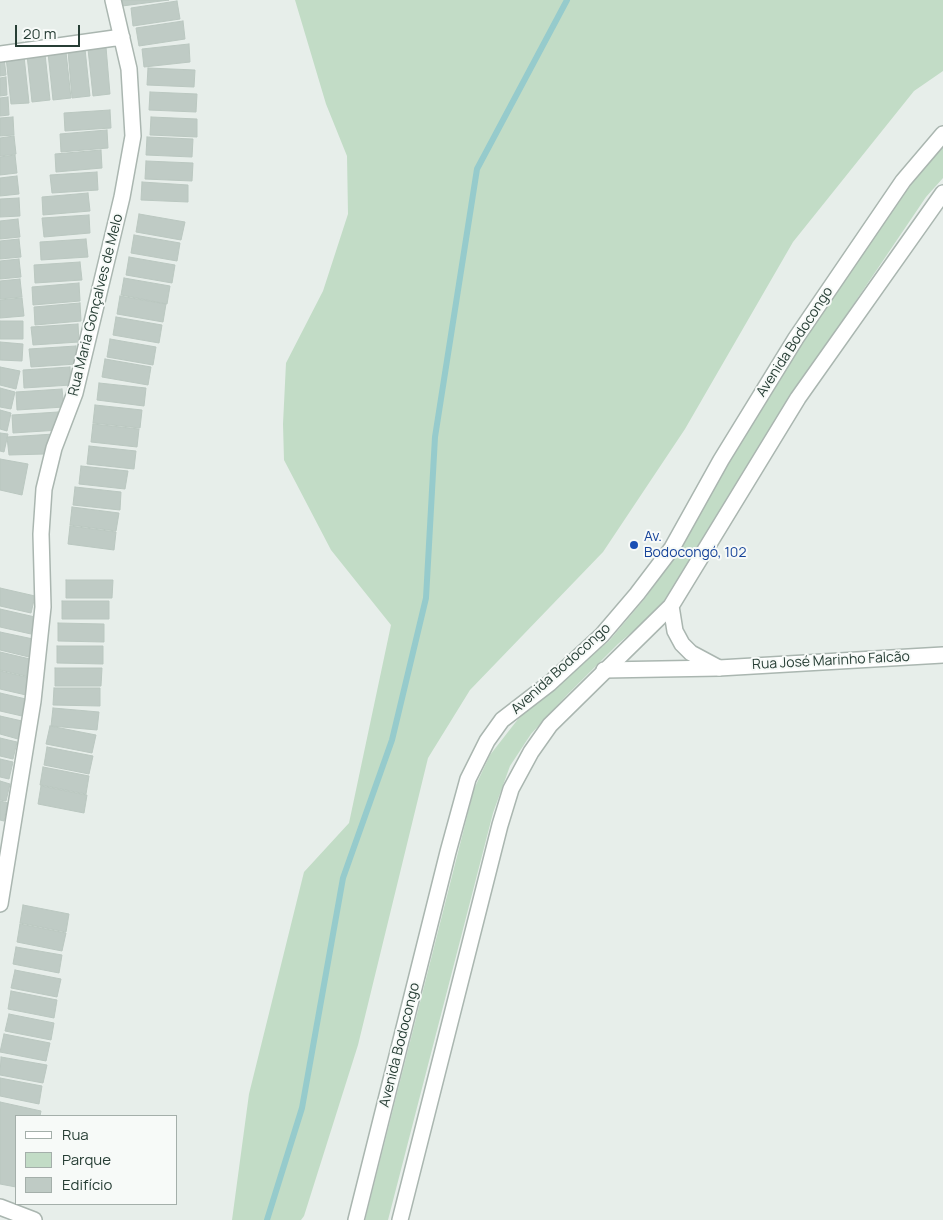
<!DOCTYPE html>
<html>
<head>
<meta charset="utf-8">
<style>
	body { margin:0 }
	#map { position:relative; width:943px; height:1220px; overflow:hidden; background:#e7eeea; font-family:Manrope,sans-serif }
	canvas { display:block }
	.legend { position:absolute; left:15px; top:1115px; width:162px; height:90px; box-sizing:border-box; background:#f7faf8; border:1px solid #a4afaa; margin:0; padding:6px 9px; list-style:none; font-size:15px; color:#273e35 }
	.legend li { display:flex; align-items:center; gap:10px; height:25px }
	.legend b { width:25px; border:1px solid #a4afaa }
	.scale { position:absolute; left:15px; top:25px; width:65px; height:22px; box-sizing:border-box; border:2px solid #273e35; border-top:0; padding-left:6px; font-size:15px; line-height:18px; white-space:nowrap; color:#273e35; -webkit-text-stroke:4px #f7faf8; paint-order:stroke }
</style>
</head>
<body>
<div id="map">
<canvas width="943" height="1220"></canvas>
<ul class="legend">
<li><b style="height:6px;background:#fff"></b>Rua</li>
<li><b style="height:14px;background:#c2dcc6"></b>Parque</li>
<li><b style="height:14px;background:#bfcbc5"></b>Edifício</li>
</ul>
<div class="scale">20 m</div>
</div>
<script>
const ctx = document.querySelector('canvas').getContext('2d');
ctx.lineJoin = 'round';
function paint(path, color) { ctx.fillStyle = color; ctx.fill(path, 'evenodd'); }
const shape = rows => new Path2D(rows.map(r => 'M' + r).join(''));
function strokePath(path, color, width, dash) { ctx.strokeStyle = color; ctx.lineWidth = width; ctx.lineCap = dash ? 'butt' : 'round'; ctx.setLineDash(dash || []); ctx.stroke(path); }
function write(font, color, halo, rows, align = 'center') {
  ctx.font = font + ' Manrope,sans-serif'; ctx.lineWidth = 4; ctx.setLineDash([]); ctx.textBaseline = 'middle'; ctx.strokeStyle = halo; ctx.fillStyle = color; for (const [text, x, y, turn = 0] of rows) {
    ctx.save(); ctx.translate(x, y); ctx.rotate((+turn || 0) * Math.PI / 180); ctx.textAlign = isNaN(turn) ? turn : align; if (halo) ctx.strokeText(text, 0, 0); ctx.fillText(text, 0, 0); ctx.restore();
  }
}
paint(shape([
	[295,0,943,0,943,71,914,91,793,242,685,429,603,552,470,690,428,758,358,1045,304,1216,301,1220,232,1220,249,1094,304,872,349,823,391,625,331,550,284,460,283,424,286,363,323,291,348,214,347,156,326,104],
	[943,147,943,178,926,197,776,419,666,603,618,644,567,695,531,734,510,766,493,813,388,1220,365,1220,474,789,490,755,522,714,609,641,646,597,674,558,774,385,835,292,914,180]
]), '#c2dcc6');
strokePath(shape([
	[267,1220,302,1108,343,878,392,740,426,598,435,437,477,169,567,0]
]), '#96cbcc', 6);
const building = shape([
	[122,0,169,0,122,6,122,0],
	[177,1,180,19,133,26,131,8,177,1],
	[183,21,185,39,139,46,136,28,183,21],
	[189,44,190,62,144,67,142,49,189,44],
	[106,47,110,94,93,96,88,49,106,47],
	[85,49,90,96,72,98,68,51,85,49],
	[66,52,71,98,53,100,48,53,66,52],
	[45,54,50,100,32,102,27,55,45,54],
	[24,56,29,103,11,104,6,57,24,56],
	[4,57,6,75,0,76,0,58,4,57],
	[148,68,195,70,194,87,147,85,148,68],
	[6,77,7,95,0,96,0,78,6,77],
	[150,92,197,94,196,112,149,110,150,92],
	[8,97,9,115,0,116,0,98,8,97],
	[110,110,111,128,65,131,64,113,110,110],
	[13,117,14,135,0,136,0,118,13,117],
	[151,117,197,119,197,137,150,135,151,117],
	[107,130,108,148,61,152,60,134,107,130],
	[14,136,16,154,0,156,0,138,14,136],
	[147,137,193,139,192,157,146,155,147,137],
	[101,150,102,168,56,172,55,154,101,150],
	[15,155,17,173,0,175,0,157,15,155],
	[146,161,193,163,192,181,145,179,146,161],
	[97,172,98,190,52,193,50,175,97,172],
	[17,176,19,194,0,196,0,178,17,176],
	[142,182,188,185,188,202,141,200,142,182],
	[88,193,90,211,43,215,42,197,88,193],
	[19,198,20,216,0,217,0,199,19,198],
	[139,214,185,222,181,240,136,232,139,214],
	[89,215,90,233,44,237,42,218,89,215],
	[18,219,20,237,0,239,0,221,18,219],
	[134,235,180,243,177,261,131,253,134,235],
	[19,239,21,257,0,259,0,241,19,239],
	[86,239,88,257,41,260,40,242,86,239],
	[129,257,175,265,172,283,126,275,129,257],
	[19,259,21,277,0,279,0,261,19,259],
	[80,262,82,280,35,283,34,265,80,262],
	[124,278,170,286,167,304,121,295,124,278],
	[20,279,22,297,0,299,0,281,20,279],
	[79,283,80,301,33,305,32,287,79,283],
	[120,296,166,304,163,322,117,314,120,296],
	[22,298,24,316,0,318,0,300,22,298],
	[80,303,81,321,35,325,34,307,80,303],
	[116,317,162,325,159,343,113,335,116,317],
	[0,321,23,321,23,339,0,339,0,321],
	[78,324,79,342,33,345,31,327,78,324],
	[110,339,156,347,153,365,107,357,110,339],
	[0,342,23,344,22,361,0,360,0,342],
	[76,346,77,364,31,367,29,349,76,346],
	[105,359,151,367,148,385,102,377,105,359],
	[0,367,20,371,16,389,0,385,0,367],
	[70,367,71,385,24,388,23,370,70,367],
	[99,383,146,388,144,406,97,400,99,383],
	[0,388,15,392,11,409,0,407,0,388],
	[62,389,64,407,17,410,16,392,62,389],
	[95,405,142,410,140,428,93,423,95,405],
	[0,410,11,413,7,431,0,429,0,410],
	[58,412,60,430,13,433,12,415,58,412],
	[93,424,139,429,137,447,91,442,93,424],
	[0,433,8,434,4,452,0,451,0,433],
	[54,434,45,454,9,455,7,437,54,434],
	[89,446,136,451,134,469,87,464,89,446],
	[0,459,28,464,22,495,0,490,0,459],
	[81,466,128,471,125,489,79,484,81,466],
	[75,487,121,492,120,510,73,505,75,487],
	[72,507,119,513,116,531,70,525,72,507],
	[70,526,116,532,114,550,68,544,70,526],
	[66,580,113,580,112,598,66,598,66,580],
	[0,588,35,596,31,613,0,606,0,588],
	[62,601,109,601,109,619,62,619,62,601],
	[0,609,35,617,31,634,0,627,0,609],
	[58,623,104,624,104,642,58,641,58,623],
	[0,632,33,639,29,657,0,650,0,632],
	[57,646,103,646,103,664,57,663,57,646],
	[0,652,30,659,26,677,0,671,0,652],
	[55,668,102,668,101,686,55,686,55,668],
	[0,670,30,677,26,695,0,689,0,670],
	[54,688,100,688,100,706,53,705,54,688],
	[0,693,26,699,22,716,0,711,0,693],
	[53,708,99,712,97,730,51,726,53,708],
	[0,716,22,721,18,739,0,734,0,716],
	[50,726,96,735,92,753,46,744,50,726],
	[0,738,17,742,13,759,0,756,0,738],
	[47,747,93,756,89,774,44,765,47,747],
	[0,759,13,762,9,779,0,777,0,759],
	[43,767,89,776,86,794,40,785,43,767],
	[0,781,10,784,6,801,0,800,0,781],
	[41,786,87,795,84,813,38,804,41,786],
	[0,801,8,803,4,821,0,820,0,801],
	[23,905,69,914,66,932,20,923,23,905],
	[20,924,66,933,62,951,17,942,20,924],
	[16,947,62,955,59,973,13,964,16,947],
	[15,970,61,979,57,997,11,988,15,970],
	[11,991,57,1000,54,1018,8,1009,11,991],
	[9,1014,54,1023,51,1040,5,1031,9,1014],
	[4,1034,50,1043,46,1061,0,1052,4,1034],
	[1,1057,47,1065,43,1083,0,1075,1,1057],
	[0,1078,42,1086,39,1104,0,1096,0,1078],
	[0,1102,41,1111,40,1116,16,1116,16,1187,0,1184,0,1102]
]);
paint(building, '#bfcbc5');
strokePath(building, '#bac7c0', 1);
const minor = shape([
	[0,54,122,37],
	[604,670,719,668,943,655],
	[0,904,33,701,43,607,41,534,44,489,54,448,75,393,122,197,133,136,129,69,113,0]
]);
const tertiary = shape([
	[671,606,675,631,682,644,691,653,719,668],
	[0,1207,34,1220],
	[356,1220,448,852,468,779,487,741,502,720,550,683,602,635,637,594,672,548,721,460,796,338,903,181,943,134],
	[400,1220,500,825,511,789,531,752,550,725,671,606,798,398,943,193]
]);
strokePath(minor, '#aab6b0', 18);
strokePath(tertiary, '#aab6b0', 18);
strokePath(minor, '#fff', 15);
strokePath(tertiary, '#fff', 15);
for (const [x, y, r, color] of [
	[634,545,5,"#1a4fb4"]
]) { const dot = new Path2D(); dot.arc(x, y, r, 0, 2 * Math.PI); ctx.fillStyle = color; ctx.fill(dot); strokePath(dot, '#f7faf8', 2); }
write('14px', '#273e35', '#f7faf8', [
	["Rua Maria Gonçalves de Melo",96,305,-76],
	["Avenida Bodocongo",795,342,-57],
	["Rua José Marinho Falcão",831,661,-3],
	["Avenida Bodocongo",561,669,-42],
	["Avenida Bodocongo",400,1045,-76]
]);
write('14px', '#164399', '#f7faf8', [
	["Av.",644,537],
	["Bodocongó, 102",644,553]
], 'left');
</script>
</body>
</html>
